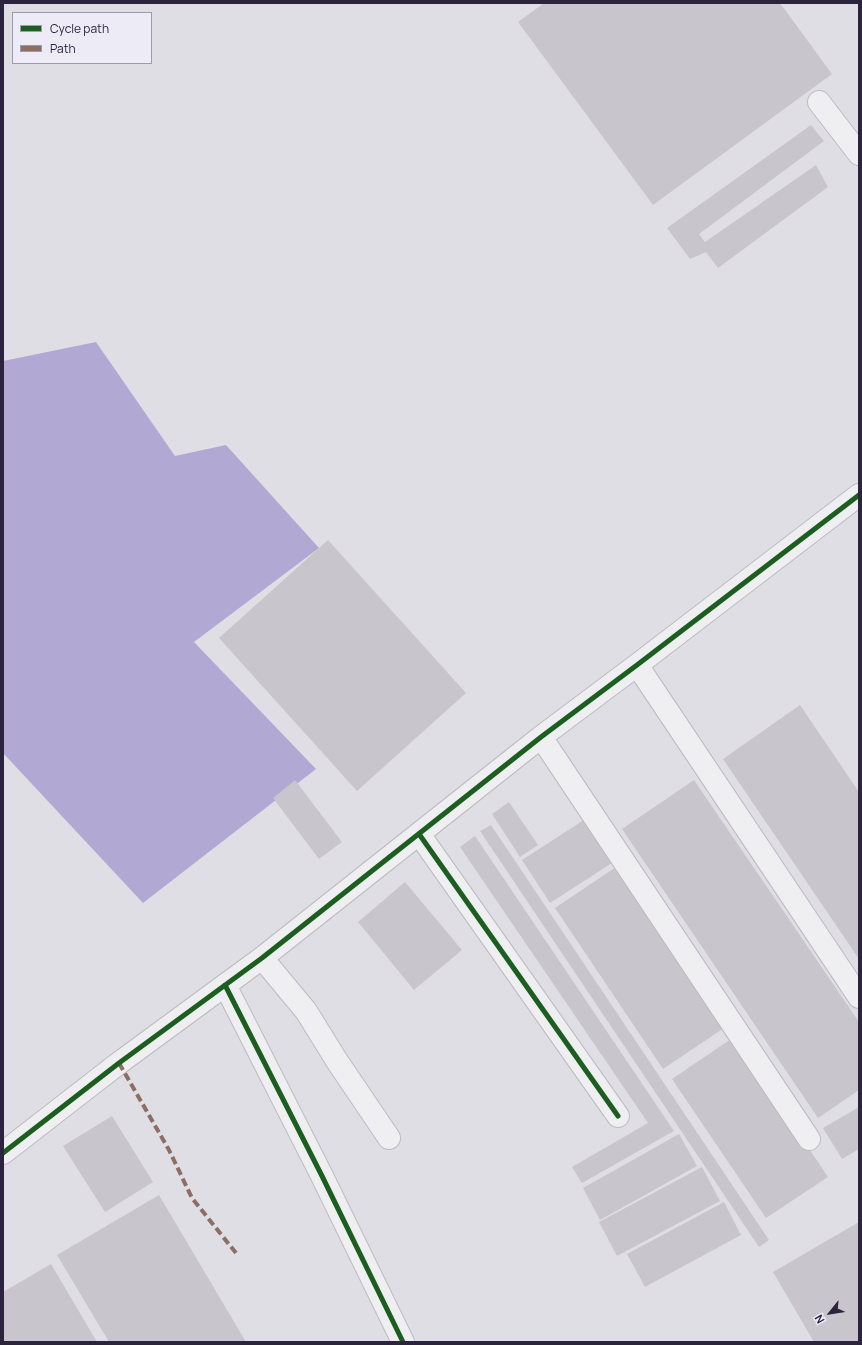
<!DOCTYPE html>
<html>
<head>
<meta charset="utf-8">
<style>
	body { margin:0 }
	#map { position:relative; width:862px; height:1345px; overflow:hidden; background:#e0dee5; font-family:Manrope,sans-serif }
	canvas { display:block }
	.frame { position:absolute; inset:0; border:4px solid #2c243f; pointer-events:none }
	.legend { position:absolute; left:12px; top:12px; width:140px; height:52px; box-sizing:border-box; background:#edebf5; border:1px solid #a09bac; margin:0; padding:5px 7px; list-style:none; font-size:12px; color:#2c243f }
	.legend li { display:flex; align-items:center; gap:8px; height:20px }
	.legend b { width:20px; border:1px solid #a09bac }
	.north { position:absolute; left:810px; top:1293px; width:40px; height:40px; -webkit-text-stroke:3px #edebf5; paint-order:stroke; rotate:240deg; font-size:11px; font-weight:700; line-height:16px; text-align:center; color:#2c243f }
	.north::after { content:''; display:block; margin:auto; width:14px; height:18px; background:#2c243f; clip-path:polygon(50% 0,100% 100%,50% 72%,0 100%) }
</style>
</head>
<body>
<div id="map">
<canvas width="862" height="1345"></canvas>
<div class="frame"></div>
<ul class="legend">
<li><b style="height:5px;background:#1b5e20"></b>Cycle path</li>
<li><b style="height:5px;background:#8d6e63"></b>Path</li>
</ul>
<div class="north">N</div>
</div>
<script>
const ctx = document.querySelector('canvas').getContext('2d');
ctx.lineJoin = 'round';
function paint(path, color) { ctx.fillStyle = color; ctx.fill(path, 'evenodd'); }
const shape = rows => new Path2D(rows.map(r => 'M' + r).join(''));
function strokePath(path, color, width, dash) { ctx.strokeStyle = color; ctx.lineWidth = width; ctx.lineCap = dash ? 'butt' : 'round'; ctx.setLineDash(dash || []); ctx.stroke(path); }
paint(shape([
	[96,342,175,456,226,445,319,548,194,642,316,769,143,903,3,753,3,361]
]), '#b1a9d4');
paint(shape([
	[544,3,780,3,832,74,653,205,518,22],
	[811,125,824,141,699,234,705,242,816,165,828,187,718,268,706,252,690,259,667,228],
	[328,540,466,693,357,791,219,638],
	[800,705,859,792,859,959,723,759],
	[295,780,342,842,319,859,273,798],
	[694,780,859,1022,859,1090,818,1118,622,829],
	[509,802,538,845,520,857,492,814],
	[587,818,615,861,550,903,522,860],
	[491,825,769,1240,759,1247,480,831],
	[475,836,674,1131,582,1183,572,1167,648,1123,460,847],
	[619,865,727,1026,663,1069,555,908],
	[405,882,462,950,414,990,358,922],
	[734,1037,828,1177,766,1218,672,1079],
	[859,1107,859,1149,842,1159,823,1128],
	[112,1116,153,1182,105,1212,63,1146],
	[679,1134,697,1166,600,1220,583,1188],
	[702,1167,720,1201,617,1256,599,1222],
	[159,1195,246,1342,109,1342,57,1255],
	[724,1202,741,1235,645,1287,627,1254],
	[859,1222,859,1342,814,1342,773,1272],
	[51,1264,97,1342,3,1342,3,1292]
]), '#c8c5cd');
const minor = shape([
	[819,102,859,154],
	[637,665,859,997],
	[541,737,809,1139],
	[419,834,618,1116],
	[262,958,306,1011,337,1061,389,1138],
	[225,985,322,1176,403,1342],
	[3,1153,119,1063,262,958,541,737,637,665,859,495]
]);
strokePath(minor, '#bdbbc2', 24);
strokePath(minor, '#efeef1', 22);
strokePath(shape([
	[119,1063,169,1150,192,1198,236,1253]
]), '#8d6e63', 4, [8, 4]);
strokePath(shape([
	[419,834,618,1116],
	[225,985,322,1176,403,1342],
	[3,1153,119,1063,262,958,541,737,637,665,859,495]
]), '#1b5e20', 5);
</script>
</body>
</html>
